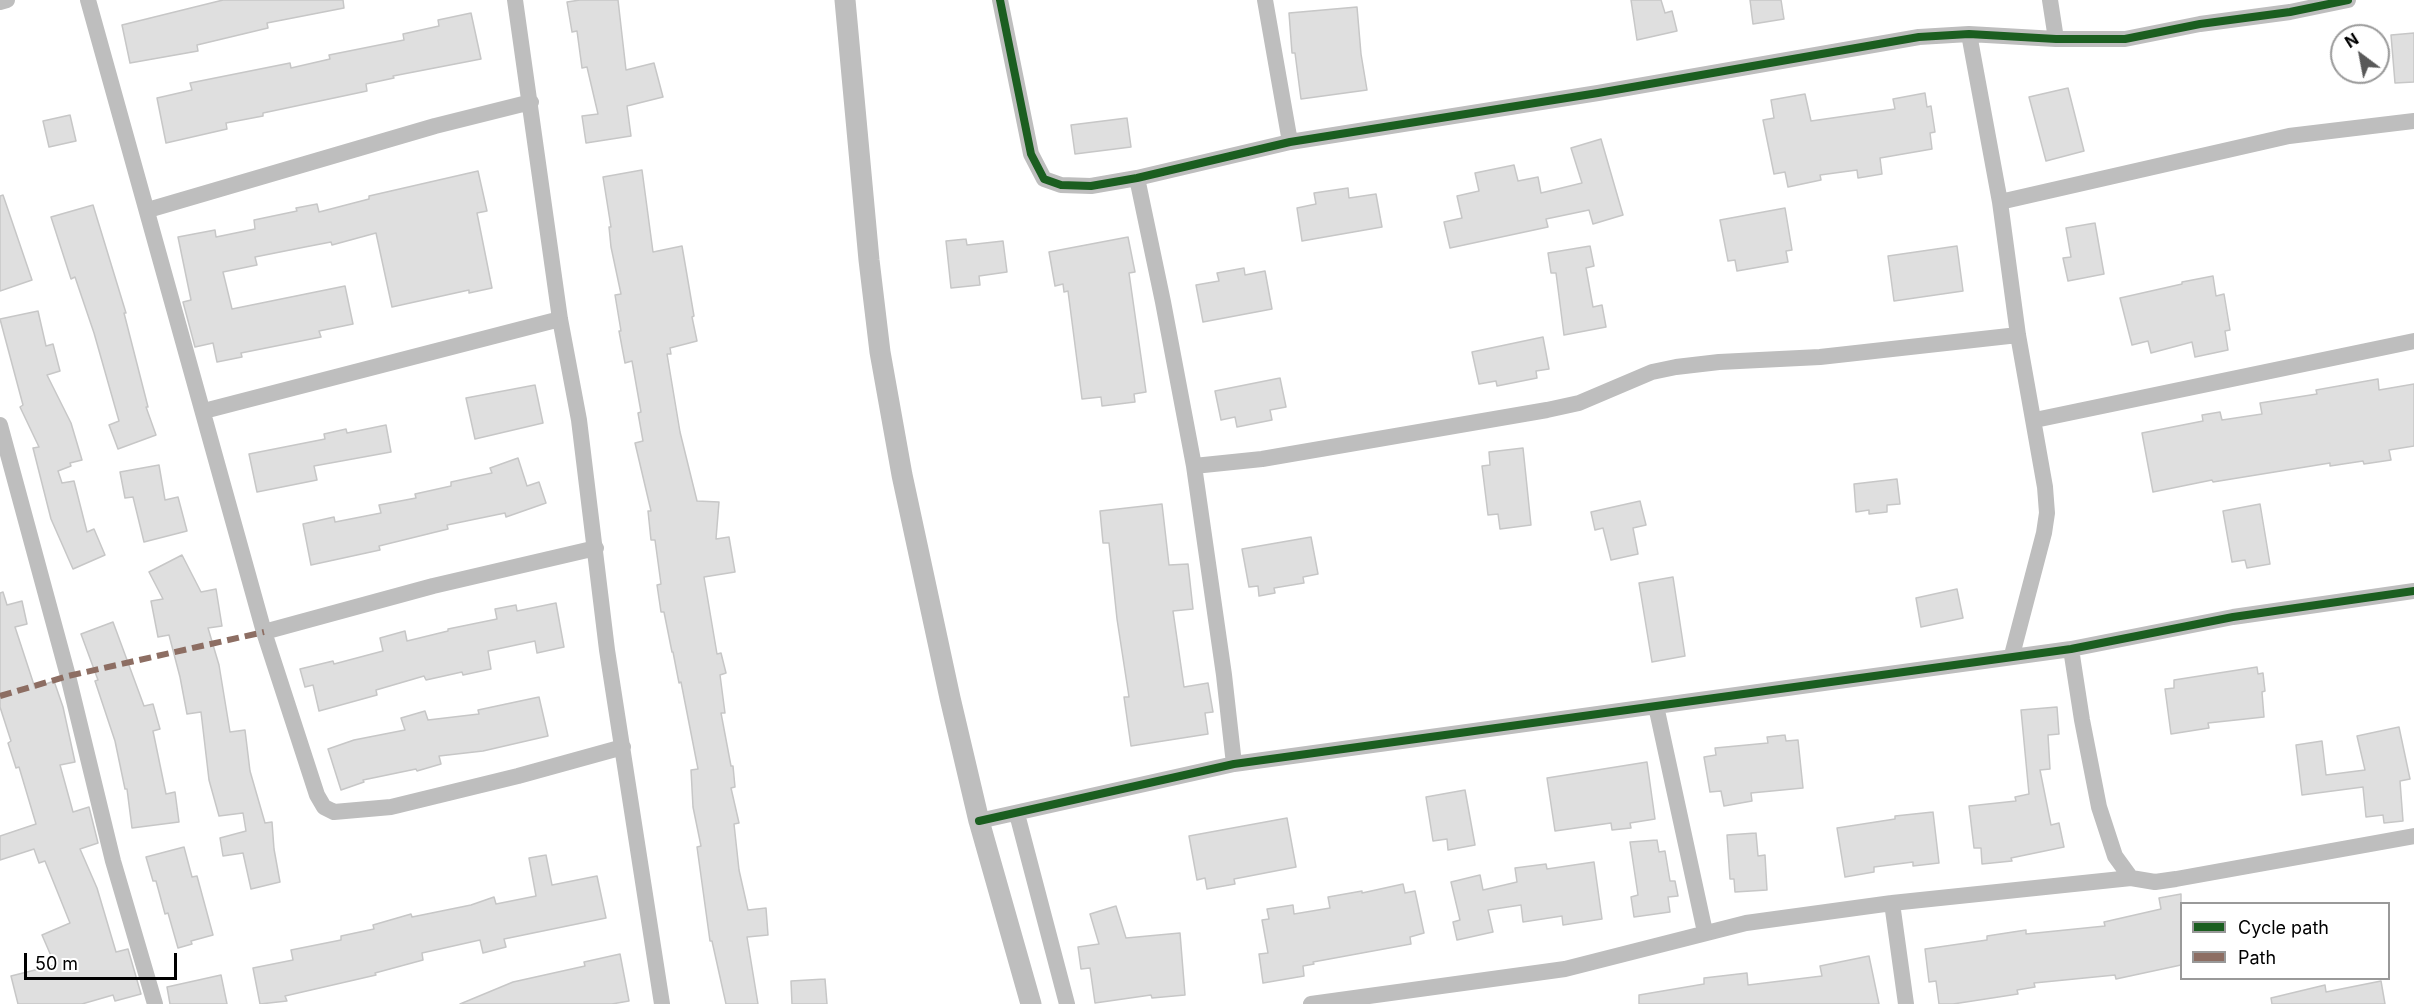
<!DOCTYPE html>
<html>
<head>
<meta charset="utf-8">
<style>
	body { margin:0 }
	#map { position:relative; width:2414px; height:1004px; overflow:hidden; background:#fff; font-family:Inter,sans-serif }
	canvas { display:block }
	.legend { position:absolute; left:2180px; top:902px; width:210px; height:78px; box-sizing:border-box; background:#fff; border:2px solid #999; margin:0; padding:8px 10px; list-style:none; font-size:18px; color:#000 }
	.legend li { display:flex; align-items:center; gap:12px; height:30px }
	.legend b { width:30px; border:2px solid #999 }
	.north { position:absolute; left:2330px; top:24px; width:60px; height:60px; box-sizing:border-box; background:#fff; border:2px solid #999; border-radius:50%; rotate:328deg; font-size:16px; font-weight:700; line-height:24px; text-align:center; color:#000 }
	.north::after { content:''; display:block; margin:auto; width:21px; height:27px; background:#595959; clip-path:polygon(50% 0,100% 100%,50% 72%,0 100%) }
	.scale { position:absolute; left:24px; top:953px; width:153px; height:27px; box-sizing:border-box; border:3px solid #000; border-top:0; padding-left:8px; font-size:18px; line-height:21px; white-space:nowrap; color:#000; -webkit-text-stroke:4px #fff; paint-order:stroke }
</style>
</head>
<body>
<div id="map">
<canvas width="2414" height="1004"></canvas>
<ul class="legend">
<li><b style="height:8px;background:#1b5e20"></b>Cycle path</li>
<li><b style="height:8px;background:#8d6e63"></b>Path</li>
</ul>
<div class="north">N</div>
<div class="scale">50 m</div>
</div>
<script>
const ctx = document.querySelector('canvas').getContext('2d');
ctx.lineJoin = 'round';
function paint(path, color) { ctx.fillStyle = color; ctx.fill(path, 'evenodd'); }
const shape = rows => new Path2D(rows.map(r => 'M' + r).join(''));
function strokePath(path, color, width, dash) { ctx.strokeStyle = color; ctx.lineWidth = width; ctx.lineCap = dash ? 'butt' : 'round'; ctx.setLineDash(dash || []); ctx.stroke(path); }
const building = shape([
	[223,0,343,0,344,8,267,23,268,28,197,45,198,51,130,63,122,25,223,0],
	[580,0,618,0,626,70,654,63,663,97,627,106,631,136,586,143,582,116,598,114,587,67,582,68,577,31,572,32,567,2,580,0],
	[1631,0,1661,0,1665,13,1672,11,1677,31,1637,40,1631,0],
	[1750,0,1781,0,1784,19,1753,24,1750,0],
	[1357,7,1361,54,1367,90,1301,99,1295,53,1292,53,1289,13,1357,7],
	[471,13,481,59,393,76,394,78,366,84,367,91,263,113,263,116,226,123,227,129,166,143,157,98,192,90,190,83,290,63,291,68,330,59,329,55,404,40,403,34,439,26,438,20,471,13],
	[2414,33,2414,82,2395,83,2391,35,2414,33],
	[2068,88,2084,151,2046,161,2029,97,2068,88],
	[1925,93,1927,107,1931,106,1935,132,1930,133,1932,149,1880,158,1882,174,1858,178,1857,170,1820,175,1821,180,1788,187,1785,172,1774,174,1763,120,1774,118,1771,100,1805,94,1811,121,1895,109,1893,99,1925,93],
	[70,115,76,141,49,147,43,121,70,115],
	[1127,118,1131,147,1075,154,1071,125,1127,118],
	[1601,139,1623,215,1593,224,1589,210,1546,219,1548,227,1450,248,1444,222,1462,218,1457,196,1479,191,1475,173,1514,165,1518,181,1538,177,1541,193,1582,183,1571,148,1601,139],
	[642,170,653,252,682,246,694,316,692,317,697,341,670,348,671,354,667,354,680,432,697,501,719,502,716,539,729,537,735,572,704,577,717,654,721,653,726,673,720,675,725,713,721,713,731,766,733,766,735,787,731,788,739,823,734,824,739,870,748,910,766,908,768,935,747,937,758,1004,726,1004,712,941,710,941,697,847,701,846,693,807,691,770,698,769,681,682,679,683,673,652,672,652,664,612,661,612,657,585,661,584,655,540,651,540,648,511,651,511,635,443,643,441,638,413,641,412,632,361,625,363,619,331,621,331,615,295,621,294,611,247,609,227,611,227,603,177,642,170],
	[478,171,487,211,477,213,492,288,469,293,469,290,392,307,376,233,332,245,331,242,305,247,255,257,257,265,223,272,232,309,345,286,353,324,319,331,321,337,241,353,242,357,217,362,213,343,195,347,183,302,191,300,178,237,215,230,216,237,255,229,254,220,297,211,296,208,317,204,319,212,369,199,369,196,478,171],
	[1348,188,1349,198,1376,194,1382,227,1302,241,1297,208,1316,204,1314,193,1348,188],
	[3,195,32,280,0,291,0,196,3,195],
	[93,205,126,313,124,313,148,407,146,407,156,435,118,449,109,425,119,421,94,333,75,277,71,279,51,217,93,205],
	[1785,208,1792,250,1786,251,1788,262,1737,271,1735,260,1728,261,1720,220,1785,208],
	[2095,223,2104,274,2068,281,2063,258,2071,257,2066,228,2095,223],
	[1128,237,1135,272,1129,273,1146,392,1134,394,1135,402,1102,406,1101,397,1082,399,1068,291,1064,292,1063,284,1055,286,1049,252,1128,237],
	[966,239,967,245,1003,241,1007,272,979,276,980,285,951,288,946,241,966,239],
	[1590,246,1594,266,1586,268,1593,307,1602,305,1606,327,1564,335,1556,273,1551,273,1548,253,1590,246],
	[1957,246,1963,291,1894,301,1888,256,1957,246],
	[1244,268,1245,275,1265,271,1272,309,1203,322,1196,285,1219,281,1217,273,1244,268],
	[2213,276,2216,296,2224,294,2230,330,2225,331,2228,350,2195,357,2192,342,2151,353,2148,341,2132,345,2120,298,2182,284,2182,282,2213,276],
	[38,311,46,346,53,344,60,371,47,375,71,423,82,460,70,463,71,466,58,471,62,483,74,481,87,532,94,529,105,555,73,569,51,519,33,448,39,447,20,407,23,405,0,319,38,311],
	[1543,337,1549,369,1536,371,1537,378,1497,386,1496,381,1479,384,1472,352,1543,337],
	[1280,378,1286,407,1270,410,1272,420,1237,427,1235,417,1221,420,1215,391,1280,378],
	[2378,379,2379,390,2414,384,2414,446,2389,450,2391,460,2364,464,2363,461,2330,466,2330,463,2213,482,2212,480,2153,492,2142,433,2203,421,2202,415,2220,412,2222,420,2262,414,2260,403,2317,394,2316,390,2378,379],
	[535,385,543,423,475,439,466,398,535,385],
	[386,425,391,452,314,466,317,480,257,492,249,454,325,439,324,434,346,429,347,433,386,425],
	[1523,448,1531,525,1500,529,1498,514,1488,515,1482,466,1490,465,1489,452,1523,448],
	[518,458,527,486,539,482,546,503,506,517,505,513,447,525,448,529,379,546,380,550,311,565,303,524,334,517,335,522,381,513,379,505,416,498,415,494,451,486,451,482,492,473,490,468,518,458],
	[159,465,165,500,178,497,187,531,144,542,133,497,125,498,120,472,159,465],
	[1897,479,1900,504,1887,505,1887,512,1869,514,1869,510,1856,512,1854,484,1897,479],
	[1640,501,1646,525,1633,528,1638,554,1611,560,1603,528,1595,530,1591,512,1640,501],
	[1162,504,1169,565,1188,564,1193,609,1173,611,1184,687,1208,683,1213,712,1205,713,1208,734,1131,746,1124,697,1129,697,1117,619,1109,543,1103,543,1100,511,1162,504],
	[2260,504,2270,564,2247,568,2245,560,2232,562,2223,511,2260,504],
	[1311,537,1318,574,1303,577,1304,583,1274,588,1275,593,1259,596,1258,586,1249,587,1242,549,1311,537],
	[182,555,201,592,216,589,222,626,208,628,219,665,230,732,245,730,250,771,265,823,272,822,274,849,280,882,251,889,243,853,223,856,220,838,246,831,243,813,219,816,209,780,201,712,187,714,180,677,169,635,158,637,151,601,163,599,149,572,182,555],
	[1673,577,1685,656,1652,662,1639,583,1673,577],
	[1957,589,1963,618,1921,627,1916,598,1957,589],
	[3,592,7,605,22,601,27,624,15,627,35,688,54,681,63,707,75,762,60,765,73,812,89,807,98,843,80,849,97,888,116,952,128,949,141,994,115,1001,113,995,82,1004,18,1004,11,976,55,965,42,935,70,923,45,861,39,863,34,849,0,860,0,836,36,824,19,767,16,768,8,743,11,741,0,707,0,593,3,592],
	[556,603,564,647,537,653,535,641,488,651,491,669,463,675,462,672,426,680,424,676,376,690,377,695,319,711,313,685,305,687,300,669,333,661,334,664,383,651,380,638,405,631,407,641,448,631,448,629,497,619,495,609,516,605,517,611,556,603],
	[113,622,144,706,153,704,160,729,153,731,166,794,175,792,179,822,132,828,127,789,125,789,115,741,95,681,98,680,81,634,113,622],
	[2257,667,2258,674,2263,673,2265,691,2262,692,2264,717,2208,723,2209,728,2171,734,2165,689,2174,688,2174,680,2257,667],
	[539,697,548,736,483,751,439,756,441,764,417,771,416,769,363,780,364,782,341,790,328,749,354,740,405,730,401,718,425,711,428,720,479,714,478,710,539,697],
	[2057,707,2059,734,2048,735,2050,769,2040,770,2051,825,2059,823,2064,847,2011,858,2012,861,1982,864,1981,848,1974,848,1969,806,2016,801,2015,797,2029,794,2021,710,2057,707],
	[2399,727,2410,779,2400,781,2403,821,2384,823,2383,815,2366,817,2363,787,2302,795,2296,745,2322,741,2326,775,2365,770,2357,736,2399,727],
	[1785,735,1786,741,1798,740,1803,788,1751,793,1752,801,1724,806,1721,791,1710,792,1704,757,1716,755,1715,748,1768,743,1767,737,1785,735],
	[1647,762,1655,819,1630,823,1631,828,1612,830,1611,823,1555,831,1547,778,1647,762],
	[1465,790,1475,845,1448,850,1447,839,1433,841,1426,797,1465,790],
	[1933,812,1939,863,1913,866,1913,862,1874,867,1874,872,1845,877,1837,828,1895,819,1895,816,1933,812],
	[1287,818,1296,867,1234,879,1235,884,1207,889,1205,878,1197,880,1189,836,1287,818],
	[1756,833,1758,856,1765,855,1767,890,1735,892,1734,879,1730,879,1727,835,1756,833],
	[1657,840,1659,852,1665,851,1670,881,1675,881,1678,896,1668,897,1670,912,1634,917,1631,897,1638,895,1630,842,1657,840],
	[184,847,192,877,197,876,213,935,191,941,192,944,178,948,168,913,165,914,156,881,153,881,146,857,184,847],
	[546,855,552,885,597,876,606,918,504,939,506,947,483,953,480,940,422,953,423,960,375,973,376,975,285,996,287,1001,260,1004,253,968,293,960,291,950,341,940,341,936,374,929,373,925,411,914,412,917,471,905,494,897,496,904,536,896,529,858,546,855],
	[1594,862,1602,919,1563,925,1562,916,1523,922,1521,905,1488,910,1493,932,1457,940,1453,922,1460,920,1451,882,1480,875,1483,890,1517,882,1515,868,1546,864,1547,869,1594,862],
	[1403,884,1405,893,1415,891,1424,933,1410,937,1411,944,1313,962,1314,964,1303,966,1304,976,1263,983,1259,954,1268,953,1262,920,1269,919,1267,909,1293,905,1294,914,1330,908,1328,897,1362,891,1362,893,1403,884],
	[2181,894,2181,965,2116,979,2115,975,2034,983,2035,987,2017,990,2018,994,1953,1004,1939,1004,1936,981,1929,982,1925,949,1987,940,1987,936,2026,930,2026,934,2105,926,2104,922,2161,909,2159,898,2181,894],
	[1116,906,1126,938,1180,933,1185,995,1152,998,1151,995,1095,1003,1090,968,1081,969,1078,947,1099,944,1090,914,1116,906],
	[620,954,629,1001,612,1004,460,1004,513,982,585,966,584,962,620,954],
	[1869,956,1879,1004,1639,1004,1639,995,1704,984,1704,978,1747,973,1748,985,1822,976,1820,966,1869,956],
	[221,975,227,1004,170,1004,167,987,221,975],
	[825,979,827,1004,792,1004,791,981,825,979],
	[2381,981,2385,1004,2272,1004,2271,998,2325,985,2326,992,2381,981]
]);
paint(building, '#dfdfdf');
strokePath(building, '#c7c7c7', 1.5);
strokePath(shape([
	[88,0,264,632,317,795,324,807,334,812,391,807,518,776,623,747],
	[515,0,560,319,579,420,607,650,662,1004],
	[1000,0,1031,154,1044,179,1061,185,1091,186,1137,178,1290,142,1598,93,1919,37,1969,34,2056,39,2125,39,2200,24,2290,12,2348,0],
	[1265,0,1290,142],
	[2050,0,2056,39],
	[0,2,7,0],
	[1969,34,2000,202,2018,335,2045,487,2047,513,2044,533,2012,655],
	[1137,178,1163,302,1194,466,1224,675,1234,764],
	[2000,202,2289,136,2414,121],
	[148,210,435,126,531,102],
	[204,411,560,319],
	[2035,420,2414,341],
	[0,425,68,676,113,861,155,1004],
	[1194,466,1262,459,1547,410,1579,403,1652,372,1676,367,1719,362,1820,357,2018,335],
	[264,632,433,586,596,548],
	[2071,649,2082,720,2099,807,2115,856,2131,878,2155,882,2176,879,2414,836],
	[1656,706,1705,932],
	[1017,814,1067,1004],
	[979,821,1234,764,2071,649,2233,617,2414,591],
	[1892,903,1906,1004],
	[1311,1004,1565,969,1746,923,1892,903,2131,878]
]), '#bebebe', 16);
strokePath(shape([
	[845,0,869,260,880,352,902,475,950,698,979,821,1031,1004]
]), '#bebebe', 21);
strokePath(shape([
	[0,696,68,676,264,632]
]), '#8d6e63', 6, [12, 6]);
strokePath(shape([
	[1000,0,1031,154,1044,179,1061,185,1091,186,1137,178,1290,142,1598,93,1919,37,1969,34,2056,39,2125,39,2200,24,2290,12,2348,0],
	[979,821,1234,764,2071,649,2233,617,2414,591]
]), '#1b5e20', 8);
</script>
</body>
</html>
